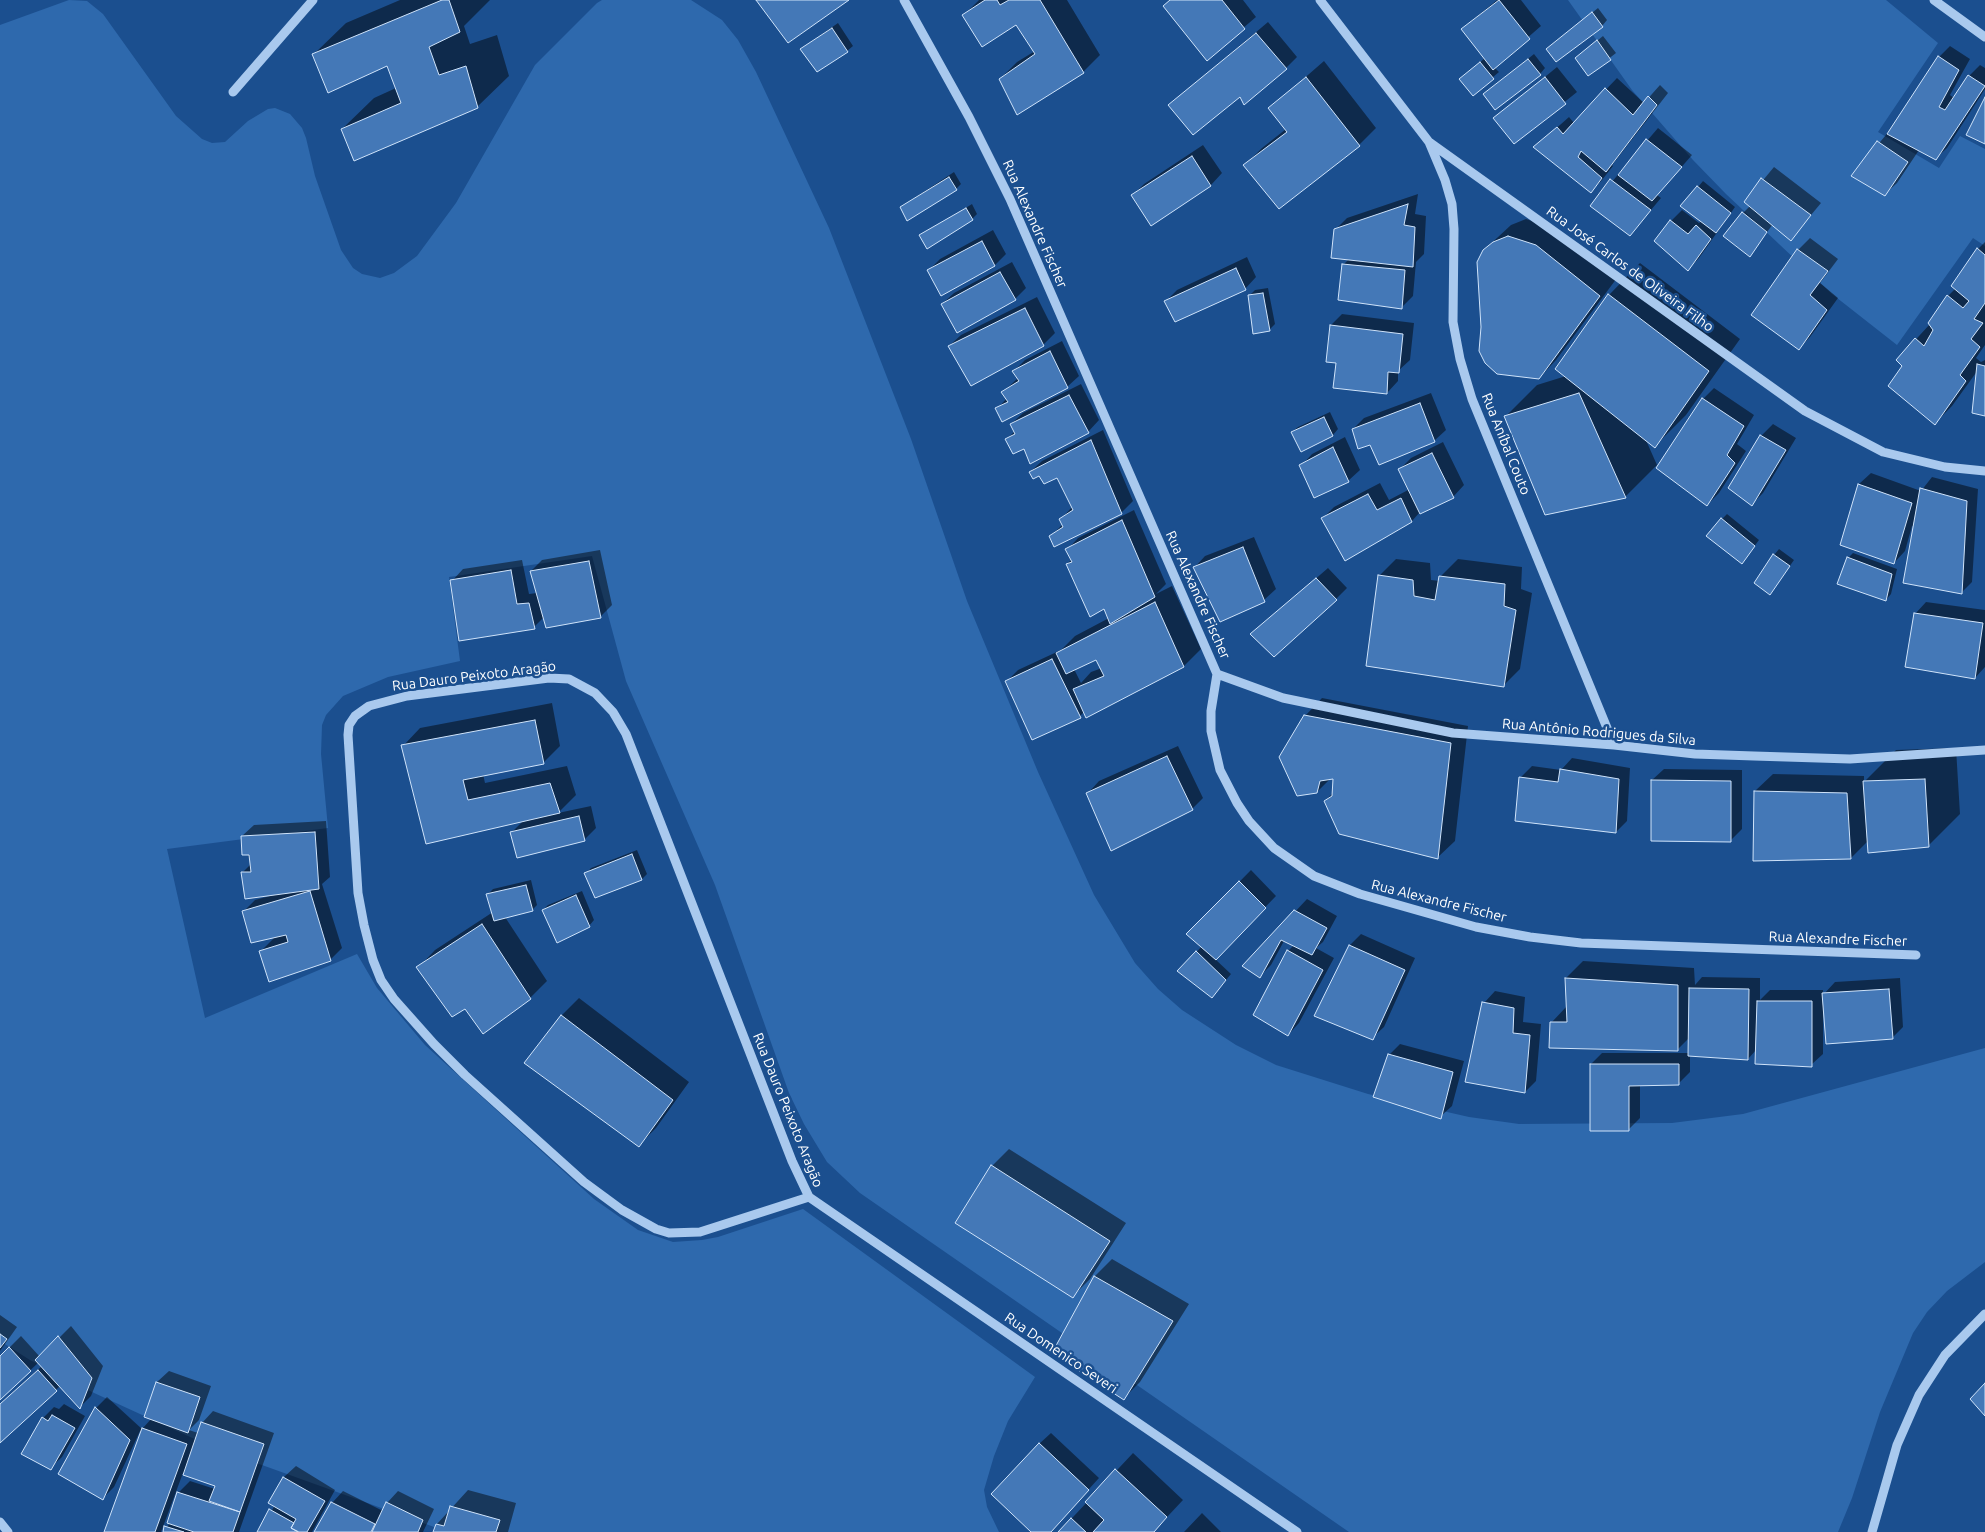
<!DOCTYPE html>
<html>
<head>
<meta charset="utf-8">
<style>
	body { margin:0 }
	canvas { display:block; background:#1b4f8f }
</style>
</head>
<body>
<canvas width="1985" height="1532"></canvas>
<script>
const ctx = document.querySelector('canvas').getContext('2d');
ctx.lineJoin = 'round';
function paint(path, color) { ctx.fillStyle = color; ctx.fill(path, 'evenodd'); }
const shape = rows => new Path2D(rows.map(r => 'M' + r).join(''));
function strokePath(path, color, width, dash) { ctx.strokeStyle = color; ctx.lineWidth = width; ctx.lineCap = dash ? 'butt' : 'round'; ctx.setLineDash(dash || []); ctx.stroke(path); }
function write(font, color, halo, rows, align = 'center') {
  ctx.font = font + ' Ubuntu,sans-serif'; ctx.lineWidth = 5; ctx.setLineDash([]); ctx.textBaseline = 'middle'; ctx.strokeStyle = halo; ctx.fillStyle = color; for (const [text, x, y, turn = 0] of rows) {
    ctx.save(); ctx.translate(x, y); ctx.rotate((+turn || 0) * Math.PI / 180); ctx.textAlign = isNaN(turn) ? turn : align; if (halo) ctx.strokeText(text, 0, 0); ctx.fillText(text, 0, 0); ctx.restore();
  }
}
paint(shape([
	[69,0,87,1,103,14,176,116,202,139,212,143,225,142,248,121,268,109,275,108,290,114,302,128,306,138,315,176,341,250,353,268,362,274,380,278,394,273,417,256,456,203,535,65,597,3,602,0,691,0,722,20,738,40,756,72,829,228,911,439,967,601,1038,772,1094,895,1135,963,1158,989,1182,1010,1236,1045,1276,1065,1368,1094,1469,1117,1519,1124,1672,1123,1743,1114,1985,1048,1985,1262,1947,1291,1927,1312,1913,1333,1880,1412,1852,1498,1838,1532,1349,1532,860,1193,827,1162,804,1124,789,1093,715,885,626,681,592,556,449,577,460,661,388,677,343,696,326,715,322,725,321,754,328,828,167,849,205,1018,357,954,377,988,425,1045,594,1199,638,1230,673,1242,702,1240,718,1237,803,1209,1035,1377,1008,1421,994,1456,984,1490,987,1507,999,1532,448,1532,212,1447,92,1392,30,1360,0,1341,0,25],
	[1568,0,1886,0,1938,43,1878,132,1939,168,1960,136,1985,149,1985,246,1973,238,1897,345,1832,294,1726,194,1693,160,1632,90]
]), '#2e69ad');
paint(shape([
	[400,0,490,0,464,26,470,44,497,35,509,76,477,107,342,129,374,98,396,88,387,64,314,54,346,23],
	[979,0,1067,0,1100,55,1083,72,1000,79,1017,62,1035,51,1017,24,964,15],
	[1170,0,1243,0,1256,17,1207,59],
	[1497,0,1521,0,1541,26,1494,67,1499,72,1473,94,1466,74,1485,58,1462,29],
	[1598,8,1607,20,1602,26,1547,49],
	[1268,22,1297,57,1286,68,1240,96,1170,105],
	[838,23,853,46,847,51,801,49],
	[1603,36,1616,53,1589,74,1582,53],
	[1950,46,1970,59,1950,95,1954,98,1969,76,1980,65,1985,68,1985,89,1947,148,1935,159,1919,150,1897,183,1885,194,1852,176,1890,130,1939,57],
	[1534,54,1545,68,1540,74,1484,94],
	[1324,61,1376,128,1359,145,1245,165,1262,148,1286,129,1270,108],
	[1557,67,1577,92,1515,142,1495,118],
	[1617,78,1644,103,1660,85,1668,93,1612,165,1613,166,1602,180,1591,191,1535,147,1569,117,1574,123],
	[1658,128,1692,155,1657,195,1661,198,1630,235,1592,205],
	[1203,145,1222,173,1211,185,1151,224,1133,195,1144,184],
	[1774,167,1821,203,1791,239,1773,224,1750,255,1743,213,1750,206,1745,202],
	[954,172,961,184,956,189,901,207],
	[1703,181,1735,207,1699,258,1688,269,1671,221,1682,210,1699,223,1702,221,1698,187],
	[1418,194,1415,214,1426,216,1424,254,1416,262,1413,296,1402,307,1343,265,1349,259,1335,230,1347,218],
	[972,204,977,214,972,219,920,236],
	[1526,219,1553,228,1617,278,1556,360,1539,378,1484,250,1511,225],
	[993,230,1006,254,995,265,941,294,929,270,940,259],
	[1810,238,1838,259,1820,283,1838,298,1810,337,1799,348,1753,315,1798,250],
	[1985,242,1985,345,1976,358,1981,362,1985,360,1985,414,1978,370,1952,406,1935,423,1904,366,1897,360,1930,324,1948,296,1956,288,1978,249],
	[1247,257,1256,277,1245,289,1166,301,1177,290],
	[1012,262,1026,288,1015,299,942,304,954,293],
	[1640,263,1740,339,1686,415,1655,446,1645,438,1657,465,1625,497,1505,417,1537,385,1566,376,1609,295],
	[1268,288,1275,324,1269,330,1249,296,1255,290],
	[1037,297,1055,333,1043,345,971,385,949,346,961,335],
	[1342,314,1414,323,1410,360,1398,371,1398,381,1387,393,1337,362,1331,325],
	[1062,341,1079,376,1067,387,997,409,1007,398,1003,392,1018,378,1014,371,1025,360],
	[1081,384,1099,420,1088,432,1024,447,1007,439,1015,431,1011,424,1023,413],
	[1714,388,1754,415,1737,444,1746,451,1719,493,1707,505,1703,399],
	[1431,393,1446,430,1434,441,1370,443,1353,429,1364,418],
	[1330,412,1338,429,1333,435,1301,450,1292,432,1298,427],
	[1773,424,1796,438,1763,493,1752,504,1730,488,1761,436],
	[1103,430,1133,501,1122,512,1055,545,1050,537,1063,524,1061,519,1072,507,1058,477,1030,472,1042,461],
	[1345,437,1360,470,1348,481,1301,466,1312,454],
	[1443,442,1464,485,1453,497,1420,512,1412,521,1346,559,1323,518,1334,507,1380,483,1389,500,1410,489,1400,469,1411,458],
	[1871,473,1921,491,1932,477,1978,489,1972,582,1961,593,1914,526,1912,526,1905,551,1894,563,1842,544,1859,484],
	[1134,510,1166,584,1156,594,1172,586,1201,649,1184,666,1084,712,1080,716,1006,682,1018,670,1061,650,1075,636,1109,618,1105,608,1067,564,1072,559,1067,550,1078,538],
	[1097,658,1102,668,1091,672,1081,683,1074,669],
	[1727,514,1759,540,1742,563,1722,519],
	[1254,537,1276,589,1264,600,1194,568,1205,556],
	[1779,549,1794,560,1770,594,1774,555],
	[600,550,612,605,601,616,547,626,544,617,534,627,452,581,463,569,522,560,529,594,537,593,531,571,542,560],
	[1853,553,1897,569,1891,594,1886,600,1848,558],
	[1396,559,1430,563,1431,580,1440,581,1440,577,1458,559,1522,567,1521,589,1532,593,1520,669,1503,686,1379,576],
	[1328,568,1347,588,1336,599,1252,634],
	[1926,602,1985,610,1985,667,1975,678,1915,614],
	[1322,698,1468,726,1455,841,1437,858,1325,801,1333,793,1334,778,1331,778,1317,792,1305,716],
	[552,703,560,746,543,763,483,774,485,783,567,766,576,795,558,813,591,806,596,828,584,840,512,832,524,820,427,843,403,746,420,728],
	[1178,746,1203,798,1192,809,1088,793,1099,781],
	[1956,748,1960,814,1928,846,1868,841,1851,858,1755,791,1773,774,1864,776,1864,782,1896,750],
	[1572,758,1630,768,1627,821,1616,832,1520,778,1532,766,1561,770],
	[1664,769,1742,770,1742,829,1730,841,1652,780],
	[326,821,330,877,322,884,342,948,330,960,261,951,275,937,243,912,255,900,270,896,243,872,251,864,242,836,254,825],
	[637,850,647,874,642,879,595,896,586,874,591,868],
	[1251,870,1276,896,1215,959,1231,974,1217,991,1179,971,1202,946,1188,934],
	[531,880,537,905,532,910,505,917,547,981,530,998,418,968,435,950,493,912,487,895,493,889],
	[582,891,594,920,589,926,543,910,548,905],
	[1307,899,1337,916,1323,942,1316,948,1334,958,1299,1023,1288,1035,1288,951,1294,945,1284,941,1271,965,1260,976,1244,966],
	[1361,934,1415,958,1384,1027,1372,1038,1316,1015,1350,945],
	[1583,961,1694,968,1695,985,1702,977,1760,978,1760,1000,1770,990,1823,990,1823,995,1835,982,1900,978,1903,1027,1892,1038,1823,1008,1823,1054,1811,1065,1757,1049,1748,1059,1690,1055,1690,1072,1678,1084,1640,1084,1640,1118,1628,1130,1591,1064,1602,1053,1690,1053,1690,1037,1678,1049,1551,1023,1567,1006,1566,978],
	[1495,991,1525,997,1523,1022,1541,1024,1536,1081,1525,1092,1484,1003],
	[579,998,689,1082,656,1128,639,1145,526,1063,562,1015],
	[1400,1044,1464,1061,1452,1106,1440,1117,1389,1055],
	[1009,1149,1126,1223,1090,1279,1073,1296,992,1166],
	[1112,1259,1189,1304,1140,1382,1123,1399,1053,1353,1095,1276],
	[0,1315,17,1327,0,1351],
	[71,1326,103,1366,91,1396,80,1407,60,1386,0,1441,0,1404,42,1366,39,1362,0,1399,0,1357,21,1336,40,1357],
	[169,1371,211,1386,199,1420,189,1430,198,1433,202,1423,213,1411,274,1433,239,1532,164,1532,170,1523,178,1493,190,1481,215,1489,216,1485,183,1473,161,1532,106,1532,141,1432,140,1431,114,1487,103,1498,60,1473,96,1408,107,1397,142,1429,152,1418,146,1416,157,1382],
	[64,1404,85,1416,62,1457,50,1468,43,1418,54,1407,59,1409],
	[1051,1433,1099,1478,1050,1532,1033,1532,1039,1444],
	[1133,1453,1183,1500,1153,1532,1059,1532],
	[296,1466,335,1490,312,1532,259,1532,275,1505,270,1502,284,1477],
	[468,1490,516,1503,508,1532,435,1532,437,1524],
	[343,1491,383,1511,387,1503,398,1491,434,1509,423,1532,315,1532,332,1503],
	[1202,1513,1221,1532,1184,1532]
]), '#0007');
const building = shape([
	[442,0,449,0,460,32,429,47,439,75,466,66,478,108,354,161,341,129,401,103,387,66,328,93,312,54,442,0],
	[756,0,849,0,788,43,756,0],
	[985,0,997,0,1000,5,1009,0,1040,0,1084,73,1017,115,999,79,1035,54,1016,25,982,47,962,15,985,0],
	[1170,0,1222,0,1245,29,1207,61,1163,6,1170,0],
	[1499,0,1530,39,1493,70,1461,29,1499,0],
	[1592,12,1603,27,1556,62,1546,49,1592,12],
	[832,28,848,52,817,72,800,49,832,28],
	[1256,33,1287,69,1244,105,1240,97,1193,135,1168,105,1256,33],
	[1597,40,1611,60,1588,76,1575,58,1597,40],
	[1938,56,1959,70,1939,107,1945,110,1968,75,1985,86,1936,160,1887,134,1938,56],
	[1528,59,1541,75,1495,110,1483,94,1528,59],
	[1480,62,1494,79,1473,96,1459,79,1480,62],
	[1306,77,1360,146,1279,209,1243,165,1287,132,1268,108,1306,77],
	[1545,77,1566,104,1514,144,1493,118,1545,77],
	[1605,88,1633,115,1648,96,1657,105,1606,172,1581,151,1578,157,1602,178,1591,193,1533,147,1557,127,1563,134,1605,88],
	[1985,97,1985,144,1966,135,1985,97],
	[1646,139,1682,167,1652,201,1618,175,1646,139],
	[1877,141,1908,162,1885,196,1851,176,1877,141],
	[1192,156,1211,186,1151,226,1131,195,1192,156],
	[949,177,957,190,907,221,900,207,949,177],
	[1761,178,1811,215,1791,241,1744,202,1761,178],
	[1610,179,1651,210,1630,236,1590,206,1610,179],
	[1697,186,1731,213,1716,233,1680,206,1697,186],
	[1408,204,1404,225,1415,227,1413,267,1331,258,1334,229,1408,204],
	[966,208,973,220,927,249,919,235,966,208],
	[1742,212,1767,232,1750,257,1723,236,1742,212],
	[1670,220,1688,234,1696,225,1711,239,1688,271,1654,241,1670,220],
	[1508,236,1536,245,1600,296,1539,379,1497,374,1485,363,1479,351,1481,327,1477,262,1483,250,1493,242,1508,236],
	[982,241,995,266,941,296,927,270,982,241],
	[1977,248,1985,255,1985,303,1974,319,1983,323,1971,339,1980,347,1960,375,1966,381,1935,425,1888,386,1902,366,1896,360,1915,338,1924,346,1933,330,1928,323,1947,295,1963,308,1969,301,1951,286,1977,248],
	[1797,249,1828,271,1810,295,1827,310,1799,350,1751,315,1797,249],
	[1342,264,1405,270,1402,309,1338,300,1342,264],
	[1236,268,1246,290,1175,322,1164,301,1236,268],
	[1000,272,1016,300,957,333,941,304,1000,272],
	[1263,293,1270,331,1253,334,1248,295,1263,293],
	[1608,294,1709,371,1655,448,1555,369,1608,294],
	[1025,308,1044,346,971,386,948,346,1025,308],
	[1330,325,1403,334,1399,373,1388,372,1387,394,1333,388,1336,363,1326,362,1330,325],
	[1050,351,1068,388,1002,422,995,408,1008,402,1001,392,1019,381,1012,371,1050,351],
	[1977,364,1985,366,1985,416,1972,413,1977,364],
	[1579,393,1626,498,1545,515,1504,416,1579,393],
	[1069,395,1089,433,1030,464,1024,449,1013,454,1005,439,1015,434,1010,424,1069,395],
	[1702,398,1744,426,1727,455,1735,463,1707,506,1656,468,1702,398],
	[1420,403,1435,442,1379,465,1370,445,1358,449,1352,429,1420,403],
	[1324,417,1333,436,1301,452,1291,432,1324,417],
	[1760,435,1786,450,1752,506,1728,488,1760,435],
	[1091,440,1122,514,1054,547,1049,536,1063,527,1059,519,1073,510,1057,478,1044,484,1039,476,1033,479,1029,472,1091,440],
	[1333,447,1349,482,1314,498,1299,465,1333,447],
	[1432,453,1454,498,1420,514,1398,469,1432,453],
	[1858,484,1912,503,1894,564,1840,545,1858,484],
	[1920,488,1967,501,1962,594,1903,583,1920,488],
	[1368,494,1377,510,1401,498,1412,522,1345,561,1321,518,1368,494],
	[1721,518,1755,546,1742,564,1706,536,1721,518],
	[1122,520,1155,597,1110,624,1104,609,1090,617,1066,564,1072,562,1065,549,1122,520],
	[1243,547,1265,602,1220,622,1193,567,1243,547],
	[1773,554,1790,566,1770,595,1754,583,1773,554],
	[1847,557,1892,574,1886,601,1837,584,1847,557],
	[589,561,601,618,546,628,530,571,589,561],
	[511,570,517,604,529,603,535,629,459,641,450,580,511,570],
	[1378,575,1413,580,1414,596,1435,600,1439,576,1505,584,1504,606,1516,610,1504,687,1366,666,1378,575],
	[1316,578,1337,600,1274,657,1250,634,1316,578],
	[1155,602,1184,667,1086,718,1073,689,1104,676,1096,660,1066,674,1056,653,1155,602],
	[1914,613,1983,623,1975,679,1905,667,1914,613],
	[1052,659,1081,718,1032,740,1005,681,1052,659],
	[1304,715,1451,743,1438,859,1339,834,1324,801,1332,796,1333,779,1320,781,1317,793,1297,796,1279,757,1304,715],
	[535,720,544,764,463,780,468,800,550,783,560,813,426,844,401,745,535,720],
	[1167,756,1193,810,1111,851,1086,793,1167,756],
	[1560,769,1619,779,1616,833,1515,821,1519,777,1558,782,1560,769],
	[1925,779,1929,847,1868,853,1863,781,1925,779],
	[1651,780,1731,781,1731,842,1651,841,1651,780],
	[1754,791,1847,793,1851,859,1753,861,1754,791],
	[579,816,585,841,517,858,510,832,579,816],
	[315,832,319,889,245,899,241,872,251,872,249,855,242,855,241,836,315,832],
	[632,854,642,880,595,898,584,873,632,854],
	[1239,881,1266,908,1216,960,1186,934,1239,881],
	[526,885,533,911,494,921,486,894,526,885],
	[310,891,331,961,269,982,259,951,288,942,286,935,251,943,242,911,310,891],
	[576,895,590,927,557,943,542,910,576,895],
	[1294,910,1327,928,1312,955,1281,940,1260,978,1242,966,1294,910],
	[482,924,531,999,483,1034,465,1009,452,1017,416,967,482,924],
	[1349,945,1405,970,1373,1040,1314,1016,1349,945],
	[1287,950,1323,970,1288,1036,1253,1015,1287,950],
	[1196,951,1226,980,1212,998,1177,971,1196,951],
	[1565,978,1678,985,1678,1051,1549,1048,1550,1022,1567,1022,1565,978],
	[1689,988,1749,989,1748,1060,1688,1056,1689,988],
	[1889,989,1893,1039,1826,1044,1822,993,1889,989],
	[1757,1001,1812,1001,1812,1067,1755,1064,1757,1001],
	[1482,1002,1514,1008,1513,1033,1530,1035,1525,1093,1465,1082,1482,1002],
	[561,1015,673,1100,639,1147,524,1063,561,1015],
	[1388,1054,1453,1072,1441,1119,1373,1097,1388,1054],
	[1590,1064,1679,1064,1679,1085,1629,1086,1629,1131,1590,1131,1590,1064],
	[991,1165,1110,1241,1073,1298,955,1223,991,1165],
	[1094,1276,1173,1321,1124,1400,1052,1353,1094,1276],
	[0,1334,7,1339,0,1348,0,1334],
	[58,1336,92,1378,80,1409,35,1360,58,1336],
	[9,1347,31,1371,0,1400,0,1356,9,1347],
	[38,1370,57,1391,0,1443,0,1404,38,1370],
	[156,1382,200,1397,188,1433,144,1417,156,1382],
	[1985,1383,1985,1416,1970,1399,1985,1383],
	[95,1407,130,1440,103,1500,58,1474,95,1407],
	[52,1415,75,1428,51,1470,21,1454,42,1417,48,1421,52,1415],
	[201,1422,264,1444,240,1512,209,1501,215,1486,183,1475,201,1422],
	[142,1428,187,1444,155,1532,104,1532,142,1428],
	[1039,1443,1089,1490,1051,1532,1031,1532,991,1494,1039,1443],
	[1115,1469,1167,1517,1154,1532,1093,1532,1104,1520,1085,1502,1115,1469],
	[283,1477,325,1501,307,1532,299,1532,291,1528,296,1519,268,1503,283,1477],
	[177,1492,240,1512,233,1532,194,1532,167,1523,177,1492],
	[331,1502,375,1524,371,1532,314,1532,331,1502],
	[386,1502,423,1520,418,1532,372,1532,386,1502],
	[450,1506,500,1520,496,1532,433,1532,436,1524,444,1526,450,1506],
	[269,1509,294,1523,291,1528,298,1532,257,1532,269,1509],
	[1071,1518,1086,1532,1058,1532,1071,1518],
	[164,1526,184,1532,163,1532,164,1526]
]);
paint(building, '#4478b7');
strokePath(building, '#cfe3fa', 1);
strokePath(shape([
	[904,0,969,117,1010,199,1217,674,1211,711,1211,731,1220,770,1237,803,1249,821,1274,848,1314,876,1360,894,1476,927,1530,937,1581,943,1916,955],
	[1320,0,1429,142,1805,411,1883,452,1945,467,1985,471],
	[1934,0,1985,37],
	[233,92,313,0],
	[1429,142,1445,180,1452,204,1454,229,1453,322,1460,359,1472,399,1614,745],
	[1217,674,1283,698,1453,733,1614,745,1695,754,1754,756,1850,759,1985,750],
	[809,1197,700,1232,669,1233,656,1229,622,1210,584,1182,465,1075,434,1044,394,999,381,980,373,960,364,925,358,893,348,735,349,725,355,716,369,706,407,696,549,678,569,679,595,693,613,712,626,734,792,1161,809,1197,1297,1532],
	[0,1522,8,1532],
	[1872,1532,1897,1445,1919,1395,1945,1355,1985,1314]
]), '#a9c9ee', 9);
write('14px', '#fff', '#1b4f8f', [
	["Rua Alexandre Fischer",1035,224,66],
	["Rua José Carlos de Oliveira Filho",1630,269,36],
	["Rua Aníbal Couto",1506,444,68],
	["Rua Alexandre Fischer",1198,595,66],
	["Rua Dauro Peixoto Aragão",474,676,-7],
	["Rua Antônio Rodrigues da Silva",1599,732,5],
	["Rua Alexandre Fischer",1439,901,14],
	["Rua Alexandre Fischer",1838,939,2],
	["Rua Dauro Peixoto Aragão",788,1110,68],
	["Rua Domenico Severi",1061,1353,34]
]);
</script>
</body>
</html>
